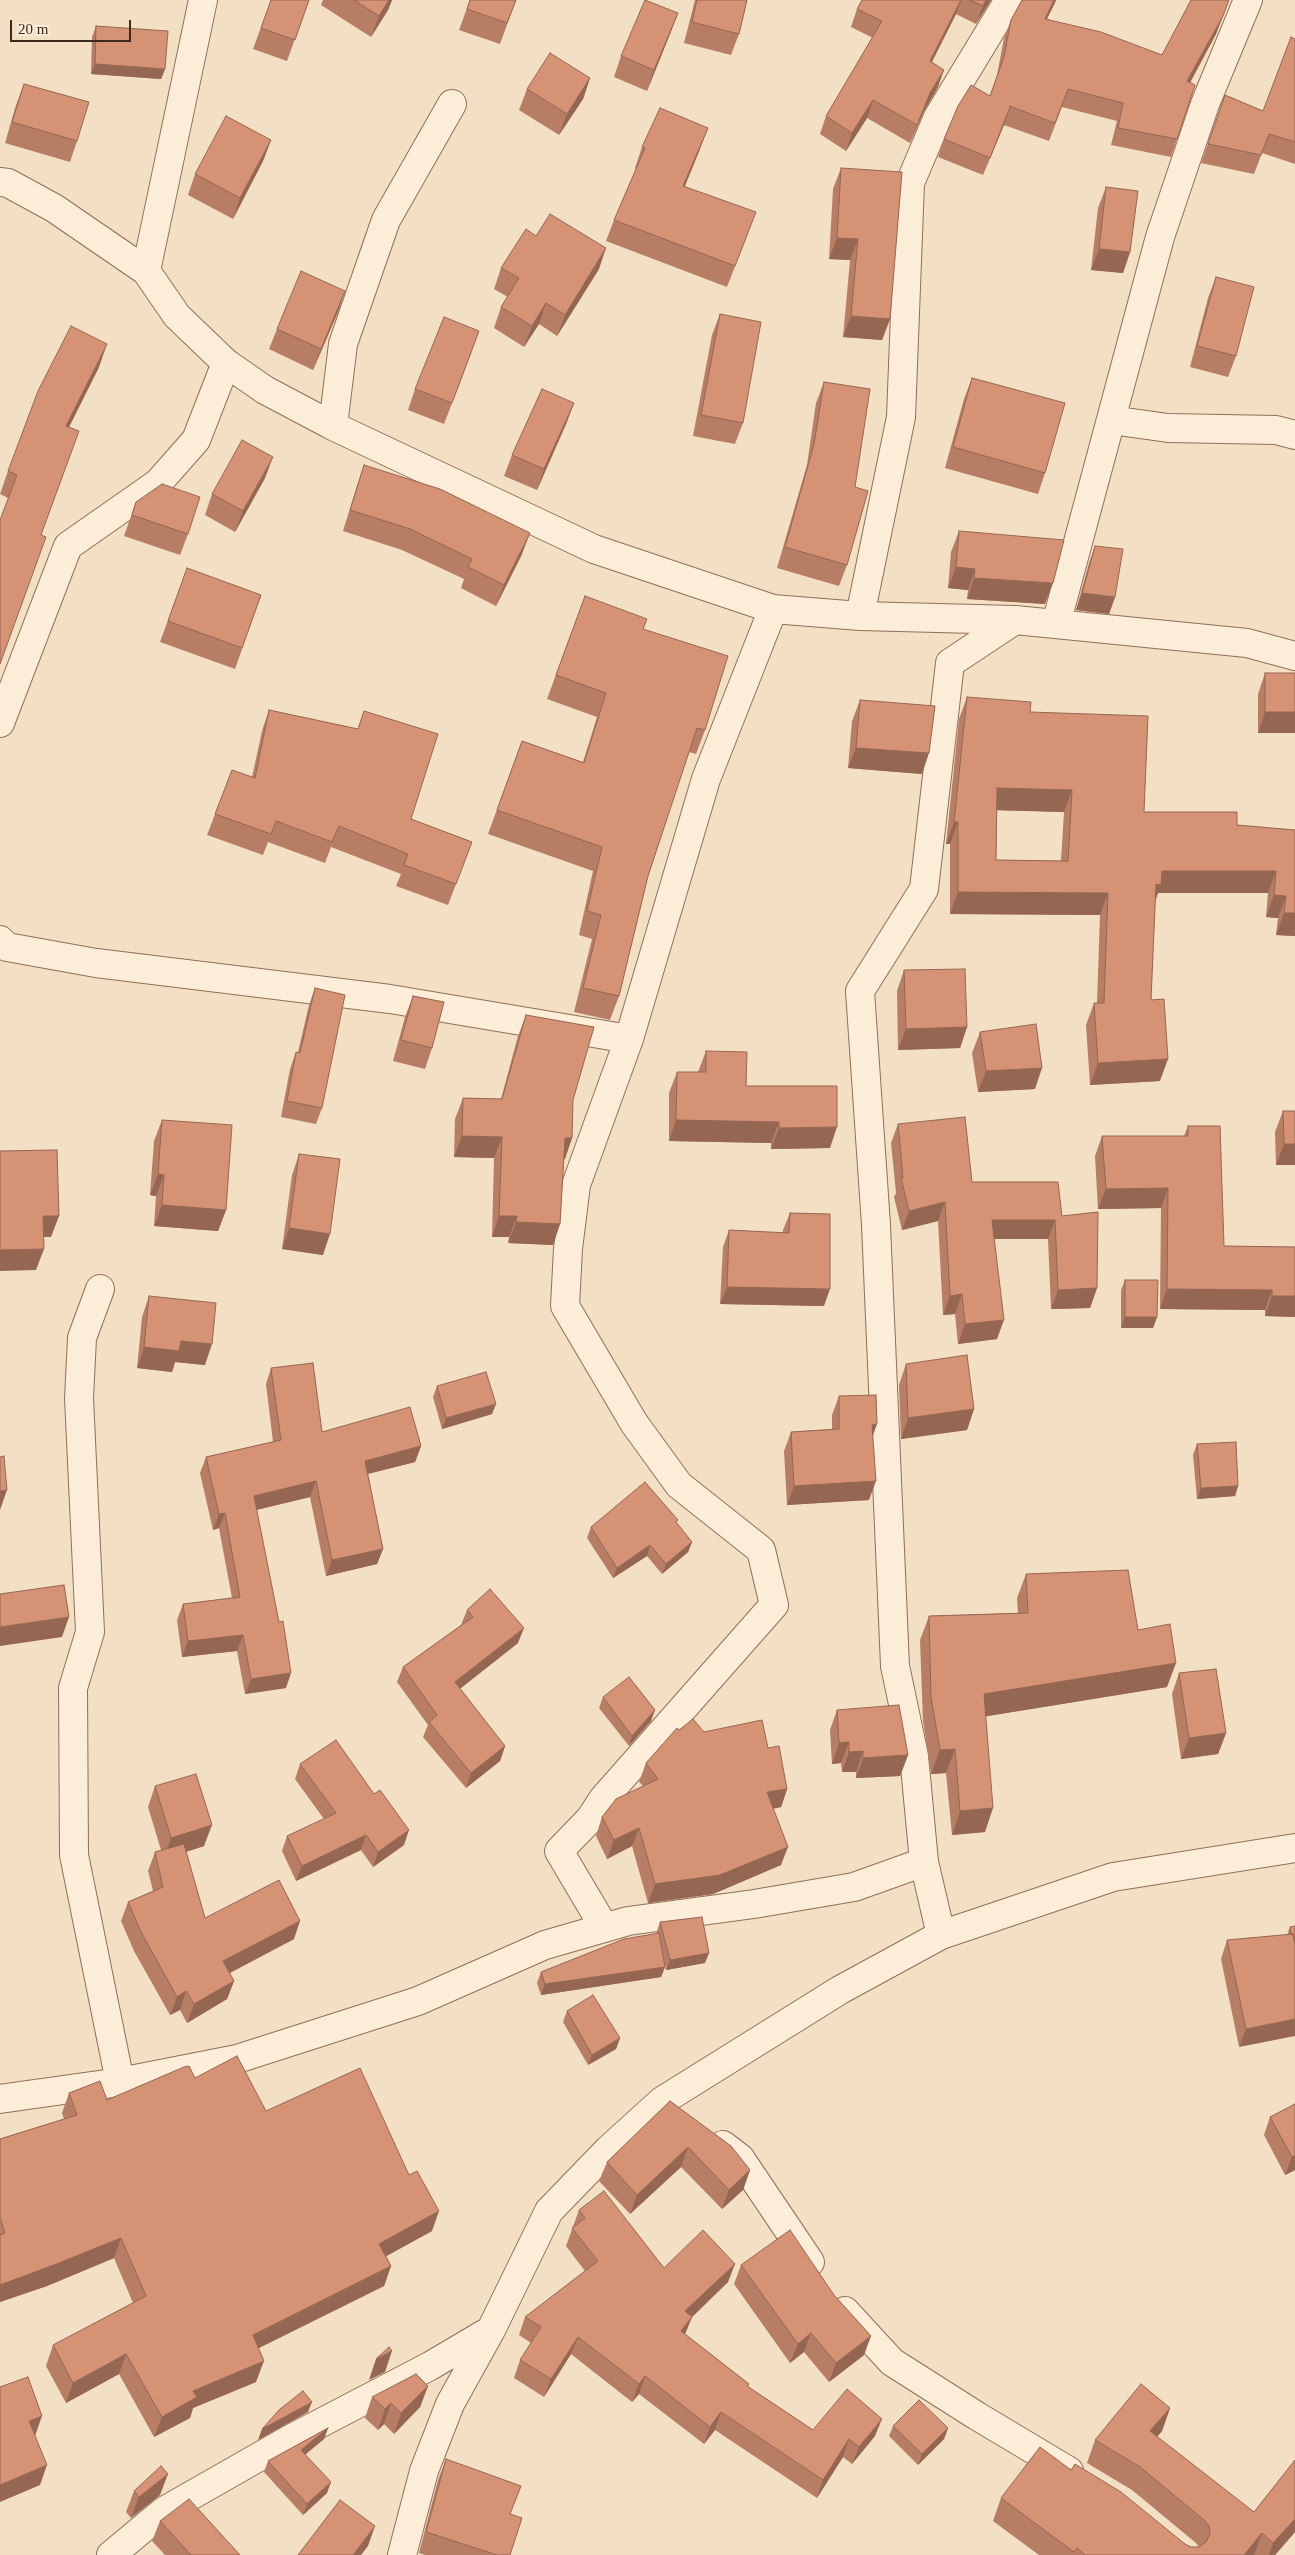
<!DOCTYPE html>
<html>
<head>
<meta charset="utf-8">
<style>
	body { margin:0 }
	#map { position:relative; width:1295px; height:2555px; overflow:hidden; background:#f3dfc4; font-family:Georgia,serif }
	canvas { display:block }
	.scale { position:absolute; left:10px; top:20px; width:121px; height:22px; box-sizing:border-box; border:2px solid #3e291d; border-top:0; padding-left:6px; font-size:15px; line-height:18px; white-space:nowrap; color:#3e291d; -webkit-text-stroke:4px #f9ead4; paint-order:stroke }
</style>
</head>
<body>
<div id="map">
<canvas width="1295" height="2555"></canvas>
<div class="scale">20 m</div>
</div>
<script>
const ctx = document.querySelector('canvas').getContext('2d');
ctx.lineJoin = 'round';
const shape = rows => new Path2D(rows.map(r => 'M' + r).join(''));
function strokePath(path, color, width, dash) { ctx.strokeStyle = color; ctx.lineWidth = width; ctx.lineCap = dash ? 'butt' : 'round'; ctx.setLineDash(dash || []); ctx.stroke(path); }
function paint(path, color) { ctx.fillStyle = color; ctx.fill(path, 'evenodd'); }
const minor = shape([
	[0,182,8,183,54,208,146,271,177,316,226,363,265,390,333,426,594,549,773,609,860,616,1015,620,1247,643,1295,656],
	[146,271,203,0],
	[1111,420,1168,428,1276,430,1295,435],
	[333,426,343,344,386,220,452,104],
	[860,616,901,417,910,183,938,117,1009,0],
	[1056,624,1160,237,1205,104,1248,0],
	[0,723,68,546,158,483,196,440,226,363],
	[0,940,7,947,96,963,390,999,629,1039],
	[100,1289,82,1338,79,1398,90,1632,73,1688,74,1855,120,2082],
	[604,1927,559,1851,590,1819,603,1799,774,1605,761,1550,679,1485,634,1423,565,1306,568,1249,576,1185,629,1039,706,779,773,609],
	[941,1935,924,1862,914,1756,895,1666,876,1225,860,991,924,889,950,663,1015,620],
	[0,2099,120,2082,237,2059,418,2001,545,1945,628,1921,754,1904,854,1887,924,1862],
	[723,2145,740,2158,810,2262],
	[845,2311,892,2362,977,2416,1069,2471],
	[111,2555,164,2511,292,2438,430,2366,491,2330,549,2211,609,2149,662,2101,840,1990,941,1935,1113,1877,1295,1848],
	[402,2555,424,2471,450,2404,491,2330]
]);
strokePath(minor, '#906f57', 30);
strokePath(minor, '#fcedd8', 28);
paint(shape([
	[271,0,309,0,287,61,253,49],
	[323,0,392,0,388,10,371,37,321,5],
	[470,0,516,0,500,44,459,30],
	[695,0,747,0,739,34,731,55,684,43],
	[862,0,991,0,976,24,956,14,932,62,938,87,924,111,910,143,867,118,846,151,820,134,826,116,873,38,851,27,857,9],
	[1022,0,1056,0,1047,19,1162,55,1191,0,1229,0,1216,34,1190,83,1177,139,1171,157,1111,145,1117,121,1062,107,1049,141,1004,125,983,175,938,157,944,139,990,96,997,75,1004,38,1011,20],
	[678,13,670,34,647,91,614,77,621,56],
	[96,26,165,69,161,79,91,74,92,37],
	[1295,39,1295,164,1262,153,1254,174,1201,163,1225,95,1263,111],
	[590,78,583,99,559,135,519,110,527,89],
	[24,84,77,141,70,162,5,143,16,105],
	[271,140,263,161,233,219,188,195,195,174],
	[642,147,700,149,685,186,748,233,727,287,606,241,614,220,636,169,635,168],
	[841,168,890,319,882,340,843,337,850,260,829,259,833,189],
	[1106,187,1130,252,1123,273,1091,270,1098,208],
	[536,236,599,269,557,336,539,324,524,347,494,328,501,307,508,297,494,289,501,268],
	[1216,277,1236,356,1228,377,1190,367,1208,298],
	[338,312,313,370,269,349,277,329],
	[720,314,743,423,735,444,693,436,712,335],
	[472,351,444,424,408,410,415,389],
	[99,367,69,427,8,498,0,494,8,471],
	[972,378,1045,473,1038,494,945,468,964,399],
	[824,382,855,487,847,565,839,586,777,568,807,465,816,403],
	[574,403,566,424,537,490,504,476,512,455],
	[364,465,522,554,496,606,461,588,464,579,402,550,343,531,357,486],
	[265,478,235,532,205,515,212,494],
	[136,502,188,534,180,555,124,536],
	[959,531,1045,604,967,599,968,590,948,588,951,552],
	[1095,546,1115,597,1109,614,1076,610,1089,563],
	[187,568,261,595,235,669,160,642],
	[585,596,643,629,705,730,696,754,689,752,648,876,619,996,610,1020,574,1012,592,939,579,935,593,871,488,834,522,741,583,762,597,717,547,699],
	[1265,673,1295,733,1258,733,1258,694],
	[967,697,1030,712,1144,812,1237,825,1295,830,1295,936,1276,935,1278,918,1266,917,1268,893,1158,893,1155,901,1151,1000,1160,1081,1090,1085,1086,1025,1094,1003,1097,1003,1100,915,950,914,950,844,946,844,959,719],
	[997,810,1064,812,1061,861,996,860],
	[860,700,922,774,848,768,852,721],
	[269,710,358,729,364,711,411,819,472,842,448,905,396,886,401,874,331,847,325,863,268,842,263,855,207,835,232,770,252,777,262,731],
	[904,970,967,1027,960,1048,898,1050,897,991],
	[315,988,322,1108,316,1124,281,1117,290,1069,296,1052,298,1052,309,1005],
	[413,996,432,1048,425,1069,393,1061,405,1017],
	[526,1015,573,1100,572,1138,564,1159,560,1224,553,1245,508,1243,509,1237,492,1237,494,1158,454,1157,455,1119,463,1098,501,1099,518,1036],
	[980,1032,1035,1089,978,1092,972,1053],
	[706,1051,746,1086,830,1148,771,1149,771,1143,669,1141,669,1093,677,1072,698,1072],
	[1283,1111,1295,1111,1295,1165,1276,1165,1275,1132],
	[162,1120,226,1210,218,1231,154,1226,156,1196,150,1195,154,1141],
	[898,1124,972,1182,1062,1216,1097,1288,1090,1308,1051,1309,1048,1239,994,1239,997,1339,958,1344,955,1314,943,1315,938,1221,902,1230,894,1197,896,1193,891,1143],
	[1188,1126,1224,1246,1295,1247,1295,1317,1265,1316,1265,1310,1160,1309,1161,1208,1098,1209,1095,1156,1102,1136,1184,1136],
	[299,1154,323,1255,282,1249,292,1175],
	[790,1213,824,1306,720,1304,723,1247,729,1230,783,1233,783,1230],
	[1125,1280,1157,1317,1153,1328,1121,1328,1121,1290],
	[149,1296,205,1365,175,1362,172,1372,137,1368,142,1317],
	[906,1364,974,1409,967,1430,901,1439,899,1385],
	[271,1368,322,1432,421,1446,415,1462,368,1474,383,1549,377,1564,326,1576,310,1497,256,1510,286,1688,245,1694,237,1651,182,1657,177,1620,183,1604,232,1598,219,1528,213,1530,200,1473,206,1457,273,1442,266,1384],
	[437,1386,492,1414,442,1429,433,1397],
	[839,1396,869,1500,787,1505,784,1451,791,1432,832,1429,832,1415],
	[1197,1444,1238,1486,1235,1496,1197,1499,1193,1455],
	[591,1527,692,1542,688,1552,662,1574,647,1556,613,1578,587,1538],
	[1026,1574,1138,1630,1167,1687,986,1716,985,1832,952,1835,946,1773,931,1774,923,1721,920,1640,929,1616,1018,1613,1017,1598],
	[467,1610,518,1643,460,1689,505,1746,500,1761,466,1788,423,1737,428,1725,397,1682,403,1667,461,1625],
	[1179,1673,1226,1733,1218,1754,1181,1759,1172,1694],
	[603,1697,651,1721,629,1746,599,1708],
	[837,1710,908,1755,900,1776,856,1778,856,1772,842,1772,841,1763,832,1764,830,1730],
	[679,1730,704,1732,768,1748,787,1789,781,1807,773,1809,781,1865,713,1894,648,1903,632,1846,607,1859,596,1836,602,1817,643,1786,639,1782,646,1763],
	[300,1764,404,1845,373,1867,361,1850,296,1881,282,1851,287,1836,324,1819,295,1779],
	[155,1786,204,1846,186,1852,205,1918,294,1939,230,1973,234,1981,227,1999,187,2023,180,2010,170,2015,134,1951,121,1921,128,1902,153,1891,148,1871,155,1852,161,1850,148,1807],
	[660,1922,705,1963,666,1970,664,1960,665,1967,661,1977,541,1995,537,1983,541,1972,656,1934],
	[1295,1926,1239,2047,1221,1959,1227,1940,1287,1935,1290,1927],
	[567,2011,620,2038,616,2049,588,2065,563,2022],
	[195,2078,266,2111,432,2231,386,2256,391,2266,384,2286,258,2348,256,2382,193,2408,190,2418,154,2437,119,2374,66,2403,46,2366,53,2345,133,2303,114,2258,47,2286,0,2302,0,2139,64,2119,62,2113,69,2093,107,2100],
	[670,2101,750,2170,743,2190,722,2209,681,2167,630,2214,599,2181,607,2162],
	[1295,2104,1295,2170,1285,2175,1264,2135,1270,2117],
	[579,2210,664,2268,728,2282,692,2317,685,2334,749,2384,748,2387,813,2430,875,2436,852,2464,843,2457,817,2498,715,2430,704,2444,639,2394,632,2402,571,2354,544,2397,514,2378,520,2360,531,2343,519,2335,525,2317,585,2271,566,2246],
	[741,2265,864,2355,829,2382,804,2352,790,2363,734,2284],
	[428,2386,420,2407,394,2434,384,2424,378,2430,365,2418,372,2397],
	[1170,2408,1162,2431,1157,2437,1254,2512,1295,2460,1295,2532,1275,2555,1039,2555,993,2521,1001,2498,1071,2470,1185,2544,1191,2547,1199,2547,1196,2543,1132,2490,1087,2463,1095,2440],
	[893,2426,948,2428,944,2439,918,2465,889,2436],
	[328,2428,324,2439,305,2455,327,2493,303,2515,264,2472,268,2461],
	[446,2459,510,2514,510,2555,425,2555,419,2553,438,2480],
	[134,2491,160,2495,131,2518,126,2512],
	[160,2521,240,2555,165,2555,152,2541]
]), '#b77e65');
paint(shape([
	[389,0,392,0,388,10,371,37,379,16],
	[961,0,956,14,923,79,930,61],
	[986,0,991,0,976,24,983,6],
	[1054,0,1056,0,1055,3,1038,36,1045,19],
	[1229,0,1216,34,1181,99,1187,81],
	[678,13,670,34,647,91,654,70],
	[95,64,165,69,161,79,91,74],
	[944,70,938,87,924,111,910,143,917,125,930,93],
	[590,78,583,99,559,135,567,114],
	[873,100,867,118,846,151,852,133],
	[1010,107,1004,125,983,175,990,158],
	[708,128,700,149,676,207,683,186],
	[271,140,263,161,233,219,240,198],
	[837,238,858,239,850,260,829,259],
	[606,248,599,269,557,336,565,315],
	[1099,249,1130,252,1123,273,1091,270],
	[345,291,338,312,313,370,321,349],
	[546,303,539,324,524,347,532,326],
	[851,316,890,319,882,340,843,337],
	[107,344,99,367,58,449,66,426],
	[574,403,566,424,537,490,544,469],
	[273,457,265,478,235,532,243,511],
	[530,533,522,554,496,606,504,585],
	[956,567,975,569,968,590,948,588],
	[974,578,1053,583,1045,604,967,599],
	[1082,593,1115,597,1109,614,1076,610],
	[1265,712,1295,712,1295,733,1258,733],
	[856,748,929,753,922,774,848,768],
	[997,788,1072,790,1064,812,989,810],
	[954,822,958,822,950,844,946,844],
	[1162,871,1276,871,1268,893,1158,893,1153,907,1156,884],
	[958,892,1108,893,1100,915,950,914],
	[1274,895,1286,896,1278,918,1266,917],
	[1284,913,1295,913,1295,936,1276,935],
	[967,1027,960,1048,898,1050,906,1029],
	[1168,1059,1160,1081,1090,1085,1098,1063],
	[1042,1068,1035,1089,978,1092,986,1071],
	[676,1120,779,1122,771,1143,669,1141],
	[837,1127,830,1148,771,1149,779,1128],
	[462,1136,502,1137,494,1158,454,1157],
	[565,1138,572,1138,565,1159,558,1159],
	[1284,1144,1295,1144,1295,1165,1276,1165],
	[158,1174,164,1175,156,1196,150,1195],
	[1168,1188,1161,1208,1098,1209,1106,1189],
	[945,1202,938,1221,902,1230,909,1211],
	[162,1205,226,1210,218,1231,154,1226],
	[43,1216,59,1216,51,1237,36,1237],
	[499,1216,517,1216,509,1237,492,1237],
	[992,1220,1055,1220,1048,1239,985,1239],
	[516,1222,560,1224,553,1245,508,1243],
	[289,1228,330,1234,323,1255,282,1249],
	[44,1249,36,1270,0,1271,0,1250],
	[727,1287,830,1289,824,1306,720,1304],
	[1097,1288,1090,1308,1051,1309,1058,1290],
	[1167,1289,1272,1290,1265,1310,1160,1309],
	[962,1294,955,1314,943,1315,950,1296],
	[1272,1296,1295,1296,1295,1317,1265,1316],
	[1125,1317,1157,1317,1153,1328,1121,1328],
	[1004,1320,997,1339,958,1344,965,1324],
	[181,1341,212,1344,205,1365,175,1362,172,1372,137,1368,144,1347],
	[496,1404,492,1414,442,1429,446,1418],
	[974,1409,967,1430,901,1439,908,1418],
	[877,1424,870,1444,872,1425],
	[421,1446,415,1462,359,1476,365,1461],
	[316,1481,310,1497,248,1512,254,1496],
	[876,1481,869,1500,787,1505,794,1486],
	[1238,1486,1235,1496,1197,1499,1201,1488],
	[7,1490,0,1510,0,1491],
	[225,1513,219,1528,213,1530,219,1514],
	[692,1542,688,1552,662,1574,666,1564],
	[650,1545,647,1556,613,1578,617,1568],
	[383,1549,377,1564,326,1576,332,1560],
	[69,1617,62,1637,0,1646,0,1627],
	[524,1628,518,1643,449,1697,455,1682],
	[243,1635,237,1651,182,1657,188,1641],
	[1176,1663,1167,1687,976,1718,984,1694],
	[291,1673,286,1688,245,1694,251,1679],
	[655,1710,651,1721,629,1746,632,1736],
	[1226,1733,1218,1754,1181,1759,1189,1738],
	[849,1742,841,1763,832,1764,839,1743],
	[505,1746,500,1761,466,1788,471,1773],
	[955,1749,946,1773,931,1774,940,1750],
	[863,1751,856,1772,842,1772,849,1752],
	[908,1755,900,1776,856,1778,863,1758],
	[787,1789,781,1807,760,1811,767,1792],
	[993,1808,985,1832,952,1835,960,1811],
	[212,1825,204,1846,163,1859,171,1838],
	[639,1828,632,1846,607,1859,614,1840],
	[409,1830,404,1845,373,1867,378,1852],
	[366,1835,361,1850,296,1881,302,1866],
	[788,1847,781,1865,713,1894,648,1903,655,1884],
	[300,1921,294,1939,216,1980,223,1961],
	[709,1953,705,1963,666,1970,670,1960],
	[665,1967,661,1977,541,1995,545,1984],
	[234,1981,227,1999,187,2023,194,2004],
	[186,1991,180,2010,170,2015,177,1997],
	[1295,2019,1295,2036,1239,2047,1246,2029],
	[620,2038,616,2049,588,2065,592,2055],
	[688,2147,681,2167,630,2214,637,2195],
	[1295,2155,1295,2170,1285,2175,1292,2157],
	[750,2170,743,2190,722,2209,729,2190],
	[439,2211,432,2231,372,2264,379,2244],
	[121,2238,114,2258,47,2286,0,2302,0,2285],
	[735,2264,728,2282,692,2317,685,2334,681,2331,685,2311],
	[391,2266,384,2286,245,2355,253,2335],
	[811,2333,804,2352,790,2363,798,2344],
	[871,2336,864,2355,829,2382,836,2363],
	[578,2337,571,2354,544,2397,551,2379],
	[392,2351,385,2372,369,2380,376,2359],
	[126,2354,119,2374,66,2403,73,2383],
	[264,2361,256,2382,193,2408,190,2418,154,2437,162,2417,193,2391],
	[645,2376,639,2394,632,2402,639,2384],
	[428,2386,420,2407,394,2434,401,2413],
	[312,2402,308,2412,258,2440,262,2429],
	[391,2403,384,2424,378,2430,385,2409],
	[1170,2408,1162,2431,1142,2454,1150,2431],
	[721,2412,715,2430,704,2444,710,2427],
	[42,2416,35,2436,29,2421],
	[882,2419,875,2436,852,2464,859,2447],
	[328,2428,324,2439,297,2461,301,2450],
	[948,2428,944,2439,918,2465,922,2454],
	[849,2439,843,2457,817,2498,823,2480],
	[47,2465,40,2485,0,2502,0,2485],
	[168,2474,160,2495,131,2518,139,2497],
	[331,2482,327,2493,303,2515,307,2504],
	[1295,2519,1295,2532,1275,2555,1269,2555,1273,2543],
	[375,2526,368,2546,361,2555,353,2555],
	[1262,2533,1254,2555,1244,2555]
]), '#956652');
const building = shape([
	[271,0,309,0,295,40,261,28,271,0],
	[354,0,389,0,379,16,354,0],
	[470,0,516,0,507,23,467,9,470,0],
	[645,0,678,13,654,70,621,56,645,0],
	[697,0,747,0,739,34,692,22,697,0],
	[862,0,961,0,930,61,944,70,930,93,917,125,873,100,852,133,826,116,882,21,857,9,862,0],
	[970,0,986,0,983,6,970,0],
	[1022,0,1054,0,1045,19,1101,32,1162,55,1191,0,1229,0,1223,16,1187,81,1195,85,1177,139,1118,128,1123,103,1068,89,1055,123,1009,106,1010,107,990,158,944,139,958,106,971,85,990,96,1004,57,1011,20,1022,0],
	[96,26,168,31,165,69,95,64,96,26],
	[1291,37,1295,39,1295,142,1269,134,1261,155,1208,144,1225,95,1263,111,1291,37],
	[550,53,590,78,567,114,527,89,550,53],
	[24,84,89,102,77,141,12,122,24,84],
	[660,108,708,128,683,186,756,212,735,266,614,220,645,148,642,147,660,108],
	[226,116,271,140,240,198,195,174,226,116],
	[841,168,902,172,890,319,851,316,858,239,837,238,841,168],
	[1106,187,1138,191,1130,252,1099,249,1106,187],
	[550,214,606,248,565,315,546,303,532,326,501,307,519,278,501,268,526,229,536,236,550,214],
	[301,271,345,291,321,349,277,329,301,271],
	[1216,277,1254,287,1236,356,1197,346,1216,277],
	[720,314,761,322,743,423,701,415,720,314],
	[444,317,479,331,452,403,415,389,444,317],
	[71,326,107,344,66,426,79,431,41,535,46,537,0,664,0,520,17,475,8,471,38,391,71,326],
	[972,378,1065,403,1045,473,953,447,972,378],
	[824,382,870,389,855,487,868,491,847,565,785,547,814,444,824,382],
	[542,389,574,403,544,469,512,455,542,389],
	[242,440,273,457,243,511,212,494,242,440],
	[364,465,440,489,530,533,504,585,468,567,472,559,410,529,350,510,364,465],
	[162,484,200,497,188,534,132,515,136,502,162,484],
	[959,531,1064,540,1053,583,974,578,975,569,956,567,959,531],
	[1095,546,1123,549,1115,597,1082,593,1095,546],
	[187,568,261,595,242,648,168,621,187,568],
	[585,596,647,619,643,629,728,656,705,730,697,728,648,876,619,996,583,988,601,915,587,911,602,847,497,810,522,741,584,763,606,693,556,675,585,596],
	[1265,673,1295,673,1295,712,1265,712,1265,673],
	[967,697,1031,702,1030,712,1148,716,1144,812,1237,812,1237,825,1295,830,1295,913,1284,913,1286,896,1274,895,1276,871,1162,871,1161,885,1156,884,1151,1000,1164,999,1168,1059,1098,1063,1094,1003,1104,1003,1108,893,958,892,958,822,954,822,967,697],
	[997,788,1072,790,1068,861,996,860,997,788],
	[860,700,935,706,929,753,856,748,860,700],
	[269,710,358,729,364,711,438,734,411,819,472,842,456,884,404,865,408,854,339,826,332,842,276,821,271,834,215,814,232,770,255,778,269,710],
	[965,969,967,1027,906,1029,904,970,965,969],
	[315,988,345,995,322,1108,287,1101,296,1052,300,1053,315,988],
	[413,996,444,1002,432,1048,401,1040,413,996],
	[526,1015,594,1027,573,1100,572,1138,565,1138,560,1224,516,1222,517,1216,499,1216,502,1137,462,1136,463,1098,502,1099,526,1015],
	[1036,1024,1042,1068,986,1071,980,1032,1036,1024],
	[706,1051,747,1052,746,1086,837,1086,837,1127,779,1128,779,1122,676,1120,677,1072,706,1072,706,1051],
	[1283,1111,1295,1111,1295,1144,1284,1144,1283,1111],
	[965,1117,972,1182,1058,1182,1062,1216,1098,1212,1097,1288,1058,1290,1055,1220,992,1220,1004,1320,965,1324,962,1294,950,1296,945,1202,909,1211,901,1178,903,1178,898,1124,965,1117],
	[162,1120,232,1125,226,1210,162,1205,164,1175,158,1174,162,1120],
	[1188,1126,1220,1126,1224,1246,1295,1247,1295,1296,1272,1296,1272,1290,1167,1289,1168,1188,1106,1189,1102,1136,1188,1136,1188,1126],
	[57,1150,59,1216,43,1216,44,1249,0,1250,0,1151,57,1150],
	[299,1154,340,1159,330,1234,289,1228,299,1154],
	[790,1213,830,1214,830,1289,727,1287,729,1230,789,1233,790,1213],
	[1125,1280,1158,1280,1157,1317,1125,1317,1125,1280],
	[149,1296,216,1303,212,1344,181,1341,179,1351,144,1347,149,1296],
	[967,1355,974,1409,908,1418,906,1364,967,1355],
	[313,1363,322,1432,410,1407,421,1446,365,1461,383,1549,332,1560,316,1481,254,1496,279,1622,283,1621,291,1673,251,1679,243,1635,188,1641,183,1604,240,1597,225,1513,219,1514,206,1457,281,1440,271,1368,313,1363],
	[486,1372,496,1404,446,1418,437,1386,486,1372],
	[876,1395,877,1424,872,1425,876,1481,794,1486,791,1432,839,1429,839,1396,876,1395],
	[1236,1442,1238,1486,1201,1488,1197,1444,1236,1442],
	[4,1456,7,1490,0,1491,0,1457,4,1456],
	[645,1482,678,1520,676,1522,692,1542,666,1564,650,1545,617,1568,591,1527,645,1482],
	[1128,1570,1138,1630,1170,1624,1176,1663,984,1694,993,1808,960,1811,955,1749,940,1750,931,1697,929,1616,1028,1613,1026,1574,1128,1570],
	[64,1585,69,1617,0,1627,0,1594,64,1585],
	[490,1589,524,1628,455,1682,505,1746,471,1773,429,1722,437,1715,403,1667,473,1617,467,1610,490,1589],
	[1216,1669,1226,1733,1189,1738,1179,1673,1216,1669],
	[629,1677,655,1710,632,1736,603,1697,629,1677],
	[899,1705,908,1755,863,1758,863,1751,849,1752,849,1742,839,1743,837,1710,899,1705],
	[693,1719,704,1732,762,1720,768,1748,779,1746,787,1789,767,1792,788,1847,720,1875,655,1884,639,1828,614,1840,602,1817,616,1799,658,1779,646,1763,677,1728,679,1730,693,1719],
	[336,1740,374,1794,380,1790,409,1830,378,1852,366,1835,302,1866,287,1836,336,1813,300,1764,336,1740],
	[196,1774,212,1825,171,1838,155,1786,196,1774],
	[184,1844,205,1918,279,1880,300,1921,223,1961,234,1981,194,2004,186,1991,177,1997,141,1932,128,1902,163,1887,155,1852,184,1844],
	[702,1917,709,1953,670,1960,660,1922,702,1917],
	[1295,1926,1295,1944,1293,1934,1291,1934,1290,1927,1295,1926],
	[659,1933,665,1967,545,1984,541,1972,624,1939,659,1933],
	[1293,1934,1295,1944,1295,2019,1246,2029,1227,1940,1293,1934],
	[593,1995,620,2038,592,2055,567,2011,593,1995],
	[237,2056,266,2111,360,2068,409,2175,417,2171,439,2211,379,2244,391,2266,253,2335,264,2361,193,2391,197,2397,162,2417,126,2354,73,2383,53,2345,146,2296,121,2238,54,2265,0,2285,0,2235,5,2233,0,2218,0,2139,77,2115,69,2093,100,2081,107,2100,184,2067,189,2066,195,2078,237,2056],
	[670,2101,731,2146,750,2170,729,2190,688,2147,637,2195,607,2162,670,2101],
	[1295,2104,1295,2155,1292,2157,1270,2117,1295,2104],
	[604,2191,664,2268,703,2230,735,2264,685,2311,692,2317,681,2331,749,2384,747,2386,813,2430,847,2389,882,2419,859,2447,849,2439,823,2480,721,2412,710,2427,645,2376,639,2384,578,2337,551,2379,520,2360,541,2327,525,2317,598,2261,572,2228,585,2218,579,2210,604,2191],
	[790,2230,834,2295,871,2336,836,2363,811,2333,798,2344,741,2265,790,2230],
	[389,2347,392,2351,376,2359,389,2347],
	[416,2374,428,2386,401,2413,391,2403,385,2409,372,2397,416,2374],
	[28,2377,42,2416,29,2421,47,2465,0,2485,0,2387,28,2377],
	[1141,2384,1170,2408,1150,2431,1254,2512,1295,2460,1295,2519,1273,2543,1262,2533,1244,2555,1085,2555,1077,2548,1074,2552,1001,2498,1040,2447,1071,2470,1075,2464,1121,2492,1185,2544,1191,2547,1199,2547,1206,2542,1210,2534,1209,2526,1204,2520,1140,2467,1095,2440,1141,2384],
	[303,2391,312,2402,262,2429,280,2409,303,2391],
	[919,2400,948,2428,922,2454,893,2426,919,2400],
	[328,2428,301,2450,331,2482,307,2504,268,2461,328,2428],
	[446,2459,521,2486,510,2514,522,2518,510,2555,497,2555,426,2532,446,2459],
	[161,2466,168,2474,139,2497,134,2491,161,2466],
	[189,2499,240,2555,191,2555,160,2521,189,2499],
	[340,2500,375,2526,353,2555,298,2555,340,2500]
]);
paint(building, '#d59275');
strokePath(building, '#956652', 1);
</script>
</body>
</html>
